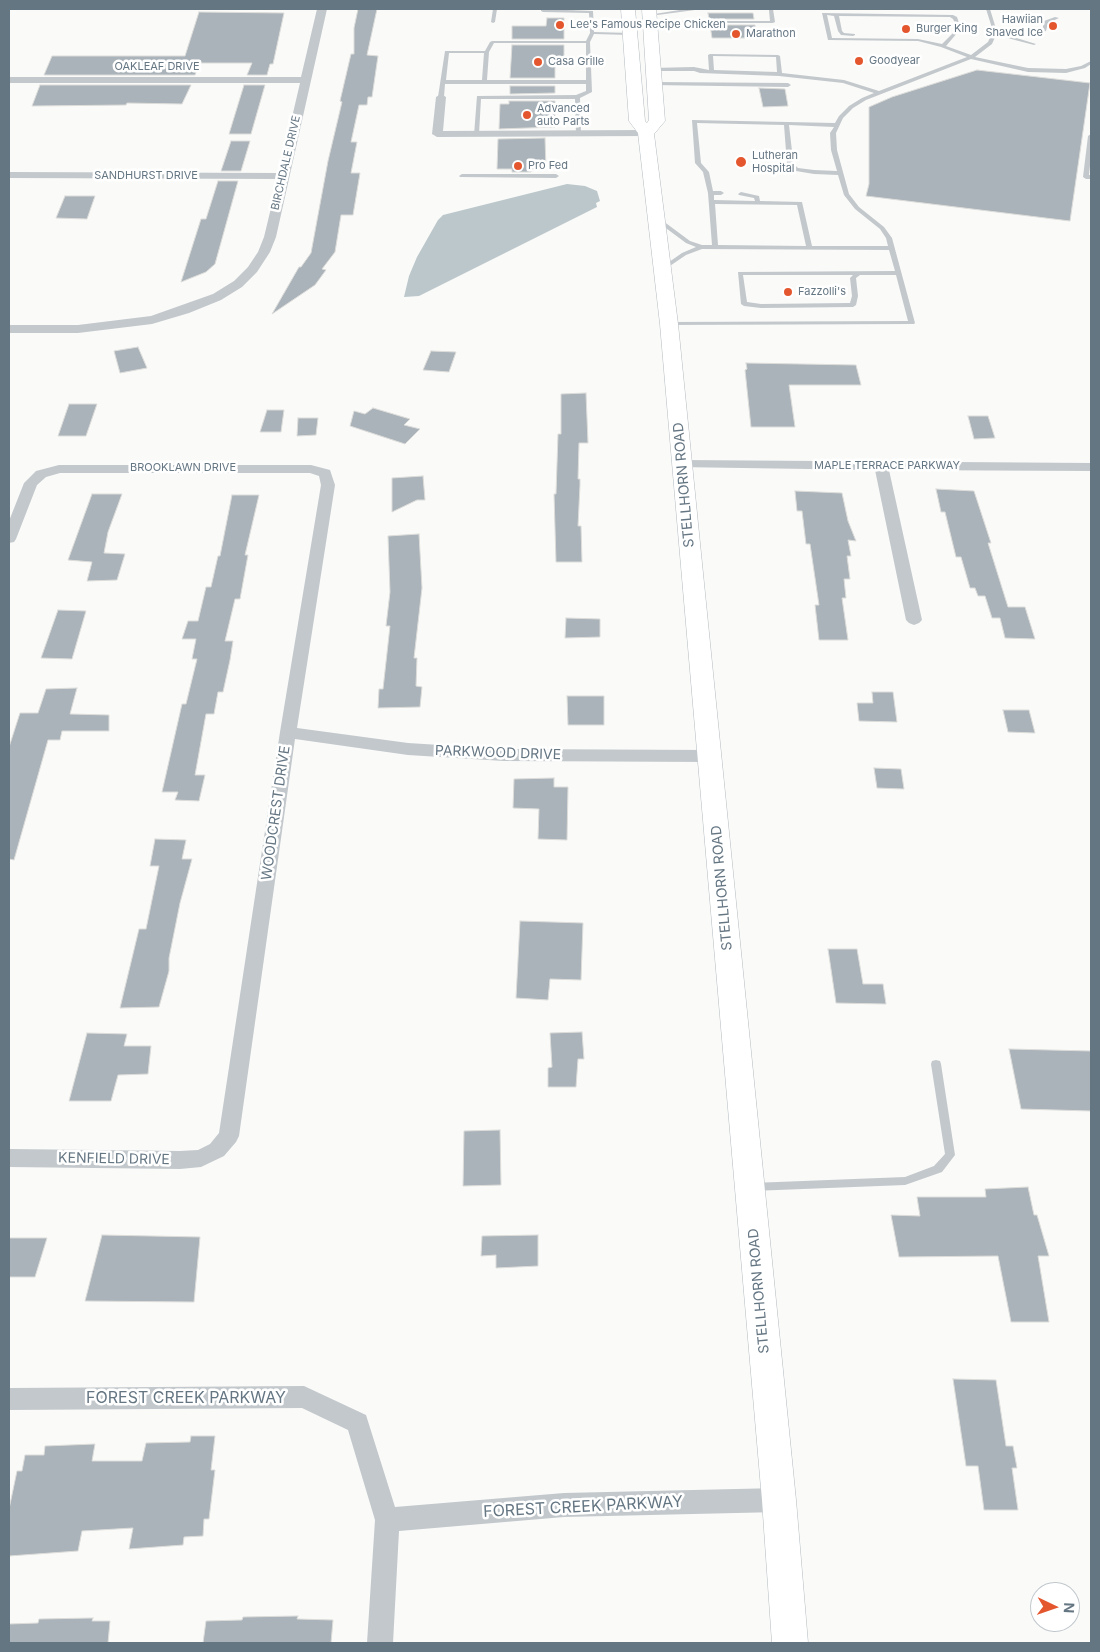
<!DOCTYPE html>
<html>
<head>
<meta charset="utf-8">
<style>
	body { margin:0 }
	#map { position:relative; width:1100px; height:1652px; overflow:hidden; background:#fafaf8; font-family:Inter,sans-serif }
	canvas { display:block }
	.frame { position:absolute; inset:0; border:10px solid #657683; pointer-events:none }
	.north { position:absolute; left:1030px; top:1582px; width:50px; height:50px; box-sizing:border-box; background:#fff; border:1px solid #c1c8cd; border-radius:50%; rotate:93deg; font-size:14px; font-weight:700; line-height:20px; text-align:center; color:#657683 }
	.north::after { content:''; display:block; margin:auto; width:18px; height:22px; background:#e4572e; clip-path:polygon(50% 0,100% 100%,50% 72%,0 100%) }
</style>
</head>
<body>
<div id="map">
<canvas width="1100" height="1652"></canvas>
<div class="frame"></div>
<div class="north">N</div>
</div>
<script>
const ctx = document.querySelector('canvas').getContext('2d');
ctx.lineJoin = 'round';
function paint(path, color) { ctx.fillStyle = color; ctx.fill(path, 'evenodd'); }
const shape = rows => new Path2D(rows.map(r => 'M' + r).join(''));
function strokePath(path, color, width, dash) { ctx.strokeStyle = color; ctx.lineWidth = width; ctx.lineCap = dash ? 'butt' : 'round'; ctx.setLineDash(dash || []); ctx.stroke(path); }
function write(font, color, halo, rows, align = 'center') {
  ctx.font = font + ' Inter,sans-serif'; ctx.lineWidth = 5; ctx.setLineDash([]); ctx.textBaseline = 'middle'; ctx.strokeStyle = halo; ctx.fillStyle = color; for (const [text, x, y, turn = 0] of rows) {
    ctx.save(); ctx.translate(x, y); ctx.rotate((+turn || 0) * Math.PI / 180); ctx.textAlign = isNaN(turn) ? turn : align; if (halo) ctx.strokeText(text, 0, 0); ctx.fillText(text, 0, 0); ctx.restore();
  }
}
paint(shape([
	[567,184,585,186,597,191,600,201,596,203,597,207,419,296,404,297,409,276,417,257,438,220,443,215]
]), '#bbc7cb');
const building = shape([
	[358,9,377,9,367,55,378,56,372,97,368,97,367,105,359,105,351,142,357,142,351,173,360,173,353,215,341,215,335,252,322,269,326,270,315,285,272,314,299,267,301,267,311,253,328,161,342,102,340,101,351,54,354,54,354,28,358,9],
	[199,12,284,13,273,64,270,64,267,75,247,75,252,63,200,63,195,75,44,75,52,56,185,56,199,12],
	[708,13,753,13,754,19,709,19,708,13],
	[547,18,564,18,564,39,512,39,512,26,546,26,547,18],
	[710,25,755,25,758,38,712,38,710,25],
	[512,45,564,45,564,66,555,66,555,78,510,78,512,45],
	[977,70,1090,83,1070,221,866,196,869,184,869,107,892,97,977,70],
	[40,85,191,85,182,104,127,103,126,105,32,106,40,85],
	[244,85,265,85,251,134,229,134,244,85],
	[510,86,555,86,555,93,510,94,510,86],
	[759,88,785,89,788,106,763,107,759,88],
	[509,101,555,101,555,127,499,129,500,104,509,104,509,101],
	[545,138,546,169,531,169,531,172,512,172,512,169,497,169,498,139,545,138],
	[231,141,250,141,241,171,221,171,231,141],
	[218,181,238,181,215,264,206,272,181,282,201,219,206,219,218,181],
	[65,196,95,196,87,219,56,218,65,196],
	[138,347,147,368,120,373,114,351,138,347],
	[431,351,456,352,449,372,423,370,431,351],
	[746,363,856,365,861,385,789,385,795,427,751,427,745,370,747,369,746,363],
	[586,393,588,443,579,443,578,479,580,479,580,485,578,526,581,526,582,562,556,562,554,494,556,494,558,434,561,434,561,394,586,393],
	[69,404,97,404,86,436,58,436,69,404],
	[373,408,410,419,404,425,420,429,405,444,350,426,354,411,365,414,373,408],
	[267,410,284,410,281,432,260,432,267,410],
	[968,416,988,416,995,438,974,439,968,416],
	[298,418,318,418,316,435,297,436,298,418],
	[423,476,425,500,417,500,392,512,392,478,423,476],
	[936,489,974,491,991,543,988,543,1008,607,1025,607,1035,639,1005,638,1000,618,992,618,985,596,978,596,975,588,970,588,961,557,956,557,945,512,941,512,936,489],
	[795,491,842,493,848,521,856,541,848,540,851,556,847,556,850,579,844,579,846,598,842,598,848,640,819,640,815,605,819,605,810,544,806,544,802,511,797,511,795,491],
	[92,494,122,494,108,532,104,553,125,554,117,580,87,581,92,562,68,560,92,494],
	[232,495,259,495,245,555,248,555,240,599,235,599,225,641,233,641,230,660,223,692,218,692,214,714,206,714,195,775,205,775,199,801,175,800,178,792,162,792,182,704,186,704,197,659,192,659,196,639,182,639,188,621,198,621,206,587,211,587,218,556,220,556,232,495],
	[419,534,422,588,414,658,417,658,416,686,422,687,420,707,378,708,379,689,383,689,390,626,386,626,390,592,388,536,419,534],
	[58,610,86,611,72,659,41,658,58,610],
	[566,618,600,619,600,637,565,638,566,618],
	[77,688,70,714,109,715,109,731,62,731,60,740,48,740,14,860,9,859,9,747,20,713,38,713,46,689,77,688],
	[872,692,893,692,897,722,859,721,857,703,873,703,872,692],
	[567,696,604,696,604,725,568,725,567,696],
	[1003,710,1029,710,1035,733,1008,732,1003,710],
	[874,768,901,769,904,789,877,788,874,768],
	[554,778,554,787,568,787,567,840,538,839,539,809,513,808,514,779,554,778],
	[155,839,186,840,182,859,192,859,180,903,169,958,169,971,159,1007,120,1008,139,929,146,929,159,866,150,866,155,839],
	[520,921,583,923,581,980,550,979,548,1000,516,998,520,921],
	[828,949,857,949,863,984,883,984,886,1004,836,1003,828,949],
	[582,1032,584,1059,578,1059,576,1087,548,1087,548,1068,552,1067,550,1033,582,1032],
	[87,1033,127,1034,124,1046,151,1046,148,1074,118,1075,111,1101,69,1101,87,1033],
	[1009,1049,1091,1051,1091,1111,1021,1109,1009,1049],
	[500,1130,501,1185,463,1186,464,1131,500,1130],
	[1028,1187,1034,1215,1037,1215,1049,1256,1038,1256,1049,1322,1011,1322,998,1256,899,1257,891,1215,920,1216,917,1197,986,1197,985,1189,1028,1187],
	[102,1235,200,1237,194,1302,85,1301,102,1235],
	[538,1235,538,1266,496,1268,496,1255,481,1256,482,1236,538,1235],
	[9,1238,47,1238,35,1277,9,1277,9,1238],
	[953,1379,996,1380,1006,1446,1013,1446,1017,1468,1012,1468,1018,1510,984,1510,978,1466,966,1466,953,1379],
	[191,1436,215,1436,211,1470,215,1470,209,1519,204,1519,203,1536,184,1537,183,1545,129,1549,133,1528,82,1531,78,1551,9,1556,9,1509,17,1471,22,1471,25,1455,44,1455,45,1446,95,1444,92,1461,142,1461,146,1443,190,1442,191,1436],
	[298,1616,297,1619,333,1620,331,1643,203,1643,206,1621,242,1620,243,1617,298,1616],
	[93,1618,92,1621,110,1621,108,1643,9,1643,9,1624,38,1623,39,1619,93,1618]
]);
paint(building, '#aab3b9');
strokePath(building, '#dcdcda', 1);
const secondary = shape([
	[621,9,635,9,645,121,647,123,649,120,642,9,656,9,665,121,654,134,678,324,796,1500,808,1643,772,1643,762,1500,660,324,638,133,629,121,621,9]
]);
strokePath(secondary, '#b3babf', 1);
paint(shape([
	[493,9,497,9,495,22,493,23,491,22,493,9],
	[541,9,593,11,594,32,630,33,632,34,630,35,594,34,590,42,592,92,580,98,581,135,576,134,575,99,481,99,479,134,474,135,477,96,576,95,586,91,586,84,445,84,444,97,441,99,438,97,445,51,485,51,490,42,492,41,586,41,590,33,589,13,543,12,541,11,541,9],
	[494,43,586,43,586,80,487,80,489,52,494,43],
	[449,53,484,53,482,80,446,80,449,53],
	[686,9,773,9,775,22,773,23,682,23,676,28,650,31,648,30,675,26,681,21,770,21,769,10,695,10,650,16,648,15,686,9],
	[986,9,990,9,997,32,1036,44,1034,45,996,35,992,44,975,57,1028,68,1066,69,1081,66,1091,61,1091,64,1085,68,1066,73,1028,72,971,59,866,100,853,108,843,118,836,133,837,150,849,194,859,207,884,227,892,238,915,323,914,324,667,325,666,324,669,322,908,321,896,275,860,275,856,278,858,296,856,305,853,307,761,308,744,306,741,304,738,272,895,271,889,250,702,249,686,255,664,270,659,269,682,253,696,247,686,243,655,220,655,218,659,218,690,241,702,245,712,245,708,193,703,172,695,163,692,120,835,123,839,116,849,106,862,98,874,93,843,83,779,76,700,73,694,71,653,71,650,69,651,68,694,67,709,70,708,55,710,54,778,55,780,56,782,73,844,80,879,91,967,57,941,47,918,41,828,40,822,13,953,15,957,17,959,23,958,32,946,46,971,55,988,42,993,31,986,9],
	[827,15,834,16,838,31,841,35,853,36,855,35,855,34,844,33,842,31,839,16,950,17,953,19,955,23,954,32,942,44,918,39,832,38,827,15],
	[713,56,776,57,777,72,714,70,713,56],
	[697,123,784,125,786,151,789,153,792,151,789,125,834,127,830,133,831,150,837,171,814,170,798,168,793,163,792,158,790,157,787,159,787,163,796,171,814,174,838,175,844,195,855,209,880,229,886,238,888,246,812,246,802,202,760,201,759,196,741,192,738,194,739,195,754,198,755,201,714,200,714,195,721,195,724,193,721,191,713,191,709,172,701,163,697,123],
	[715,204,797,205,806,246,718,245,715,204],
	[743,275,853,275,850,278,852,296,850,303,761,304,747,302,743,275],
	[1055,17,1059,18,1048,23,1046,31,1042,32,1044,21,1055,17],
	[654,82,788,83,791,85,788,87,652,85,651,84,654,82],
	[1091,134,1091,156,1089,175,1091,175,1091,179,1086,179,1083,177,1088,136,1091,134],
	[462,174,556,174,559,176,556,178,460,177,459,176,462,174],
	[936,1060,940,1061,941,1064,955,1155,942,1172,905,1185,752,1191,748,1190,747,1187,748,1184,752,1183,905,1177,934,1166,945,1154,931,1064,932,1061,936,1060]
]), '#c3c8cc');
paint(shape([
	[317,9,327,9,276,237,270,252,257,272,242,287,221,300,189,313,152,324,78,333,9,333,9,325,78,325,151,316,213,294,234,281,248,267,258,252,264,237,278,179,9,178,9,172,279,173,300,83,9,83,9,77,301,77,317,9],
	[441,94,446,97,443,131,646,130,651,133,646,136,437,137,432,134,436,97,441,94],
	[682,460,1091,463,1091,471,889,470,922,620,919,623,914,625,909,623,906,620,875,470,677,467,675,464,682,460],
	[59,465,311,465,330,470,335,485,297,728,408,743,504,749,710,750,716,752,718,756,716,760,710,762,504,761,408,755,295,739,239,1136,236,1142,224,1156,201,1167,180,1169,9,1167,9,1149,180,1151,198,1150,210,1144,219,1133,280,732,321,485,319,476,310,473,60,473,46,477,37,485,16,539,14,542,9,543,9,521,24,483,36,471,59,465],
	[304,1386,366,1415,395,1507,564,1493,779,1488,788,1492,791,1500,788,1508,779,1512,564,1517,399,1531,393,1643,367,1643,375,1520,348,1430,302,1408,9,1410,9,1388,304,1386]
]), '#c3c8cc');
paint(secondary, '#fff');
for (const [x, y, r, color] of [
	[560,25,5,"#e4572e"],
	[1053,26,5,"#e4572e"],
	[906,29,5,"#e4572e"],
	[736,34,5,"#e4572e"],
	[859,61,5,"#e4572e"],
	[538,62,5,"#e4572e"],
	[527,115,5,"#e4572e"],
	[741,162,6,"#e4572e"],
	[518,166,5,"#e4572e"],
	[788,292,5,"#e4572e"]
]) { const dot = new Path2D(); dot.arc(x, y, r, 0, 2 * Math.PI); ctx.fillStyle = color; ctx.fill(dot); strokePath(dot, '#fff', 2); }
write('11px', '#657683', '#fff', [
	["Hawiian",1043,20,"right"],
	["Shaved Ice",1043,33,"right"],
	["Lee's Famous Recipe Chicken",570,25],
	["Burger King",916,29],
	["Marathon",746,34],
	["Goodyear",869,61],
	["Casa Grille",548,62],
	["Advanced",537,109],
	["auto Parts",537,122],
	["Lutheran",752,156],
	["Hospital",752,169],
	["Pro Fed",528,166],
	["Fazzolli's",798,292]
], 'left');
write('11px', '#657683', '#fff', [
	["OAKLEAF DRIVE",157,67],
	["BIRCHDALE DRIVE",286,163,-77],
	["SANDHURST DRIVE",146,176],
	["MAPLE TERRACE PARKWAY",887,466],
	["BROOKLAWN DRIVE",183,468]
]);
write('14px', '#657683', '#fff', [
	["STELLHORN ROAD",684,485,-95],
	["PARKWOOD DRIVE",498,753,2],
	["WOODCREST DRIVE",276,813,-82],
	["STELLHORN ROAD",722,888,-95],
	["KENFIELD DRIVE",114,1159,1],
	["STELLHORN ROAD",759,1291,-95]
]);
write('16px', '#657683', '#fff', [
	["FOREST CREEK PARKWAY",186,1398],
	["FOREST CREEK PARKWAY",583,1507,-3]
]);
</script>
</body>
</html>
